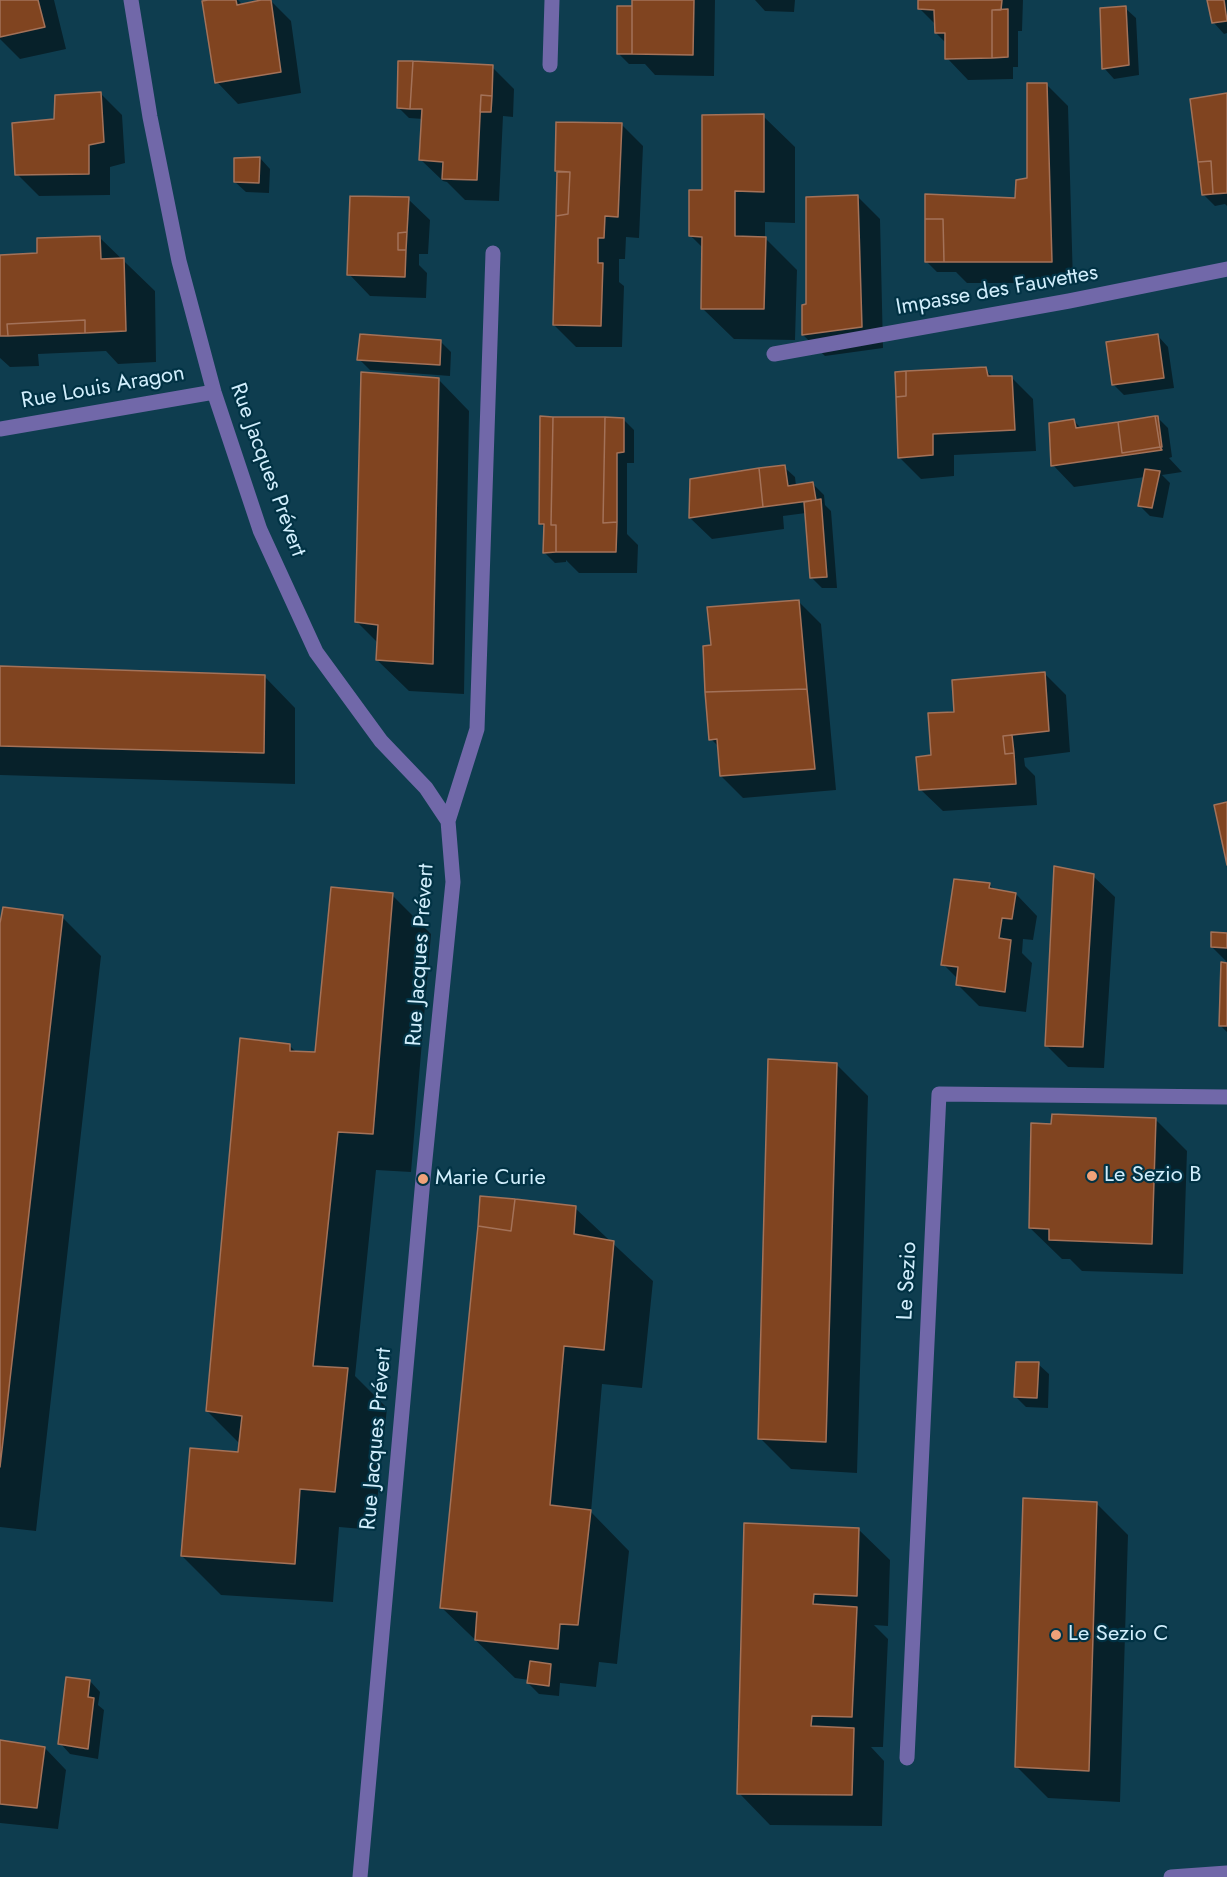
<!DOCTYPE html>
<html>
<head>
<meta charset="utf-8">
<style>
	body { margin:0 }
	canvas { display:block; background:#0e3d4f }
</style>
</head>
<body>
<canvas width="1227" height="1877"></canvas>
<script>
const ctx = document.querySelector('canvas').getContext('2d');
ctx.lineJoin = 'round';
function paint(path, color) { ctx.fillStyle = color; ctx.fill(path, 'evenodd'); }
const shape = rows => new Path2D(rows.map(r => 'M' + r).join(''));
function strokePath(path, color, width, dash) { ctx.strokeStyle = color; ctx.lineWidth = width; ctx.lineCap = dash ? 'butt' : 'round'; ctx.setLineDash(dash || []); ctx.stroke(path); }
function write(font, color, halo, rows, align = 'center') {
  ctx.font = font + ' Jost,sans-serif'; ctx.lineWidth = 4.5; ctx.setLineDash([]); ctx.textBaseline = 'middle'; ctx.strokeStyle = halo; ctx.fillStyle = color; for (const [text, x, y, turn = 0] of rows) {
    ctx.save(); ctx.translate(x, y); ctx.rotate((+turn || 0) * Math.PI / 180); ctx.textAlign = isNaN(turn) ? turn : align; if (halo) ctx.strokeText(text, 0, 0); ctx.fillText(text, 0, 0); ctx.restore();
  }
}
paint(shape([
	[0,0,54,0,66,49,20,59,0,39],
	[217,0,238,0,243,5,270,0,291,21,301,93,238,104,217,82],
	[634,0,715,0,714,76,655,75,645,64,629,64,618,53],
	[755,0,795,0,794,12,765,11],
	[920,0,1023,0,1022,31,1018,31,1018,67,1013,67,1013,79,968,80,947,58,947,44,936,33,936,25,920,9],
	[1209,0,1227,0,1227,33,1224,34,1214,23],
	[1125,8,1136,18,1139,75,1114,79,1104,68],
	[492,67,514,89,513,117,503,116,499,201,465,200,447,182,443,181,421,160,423,119,409,118,398,107],
	[1047,85,1068,106,1073,283,967,283,956,272,937,272,926,261,1017,200,1029,180],
	[100,93,122,115,125,163,110,167,110,195,39,196,17,174,56,120],
	[1227,94,1227,206,1225,204,1215,206,1204,195],
	[763,116,795,147,795,223,765,222,765,238,797,270,795,340,734,339,702,308,703,248,690,235],
	[621,124,643,146,639,238,626,237,625,259,619,259,619,282,624,286,622,347,576,347,554,325,559,173,556,171],
	[260,158,270,169,269,193,246,192,235,182],
	[858,197,880,219,883,348,825,356,803,335,807,306],
	[408,199,430,220,428,254,419,254,419,265,427,273,426,298,370,296,349,274],
	[99,237,155,291,156,362,118,364,106,351,38,354,39,366,10,367,0,358,0,257,38,255],
	[1158,336,1168,347,1174,388,1124,395,1113,384],
	[440,341,451,352,450,376,370,370,359,359],
	[985,369,994,378,1012,378,1033,399,1036,451,954,455,954,476,921,479,900,458],
	[438,379,469,411,464,694,409,691,377,660,378,643,357,622],
	[1157,417,1168,428,1172,457,1169,458,1182,472,1162,475,1170,483,1163,518,1150,516,1139,505,1145,477,1074,487,1053,465,1074,421,1081,428],
	[623,419,634,430,634,463,627,463,627,534,638,545,637,573,579,573,566,560,566,562,555,563,544,552,545,528,541,524],
	[784,467,795,477,796,486,813,484,824,495,825,505,831,511,837,588,822,588,811,577,806,513,783,516,784,529,712,539,690,518],
	[799,602,821,624,836,790,743,798,721,776,719,747,711,739,712,647],
	[0,668,264,676,295,708,295,784,0,775],
	[1045,674,1066,695,1070,752,1024,758,1025,766,1035,776,1037,805,943,811,921,790,933,757,956,713],
	[1093,876,1115,897,1104,1068,1068,1067,1046,1045],
	[990,885,995,891,1016,894,1037,916,1033,940,1023,939,1022,953,1032,963,1026,1012,979,1006,957,984,958,979,943,964],
	[392,895,431,934,411,1172,376,1170,355,1376,387,1408,374,1530,339,1527,333,1602,221,1595,182,1556,239,1454,240,1444,207,1411,290,1046,297,1053,316,1054],
	[62,917,101,956,36,1531,0,1527,0,932],
	[1227,935,1227,962,1212,947],
	[1227,964,1227,1032,1220,1025],
	[837,1065,868,1096,857,1473,791,1469,760,1438],
	[1156,1120,1187,1151,1183,1274,1082,1271,1070,1259,1062,1259,1030,1228,1053,1125],
	[575,1208,653,1281,642,1388,602,1384,591,1512,629,1551,617,1664,599,1662,596,1687,560,1683,559,1696,539,1694,528,1683,529,1680,515,1678,442,1608],
	[1038,1364,1049,1374,1048,1408,1026,1407,1015,1396],
	[1097,1504,1128,1535,1120,1802,1048,1798,1017,1767],
	[746,1524,858,1529,890,1560,888,1626,874,1625,888,1639,883,1747,871,1747,884,1761,882,1826,770,1825,739,1793],
	[90,1681,100,1692,98,1705,104,1710,98,1759,70,1754,60,1743],
	[0,1742,45,1748,66,1770,58,1829,0,1823]
]), '#0007');
const building = shape([
	[0,0,38,0,45,27,0,37,0,0],
	[208,0,236,0,237,5,261,0,271,0,281,72,215,83,202,1,208,0],
	[632,0,694,0,693,55,632,54,632,0],
	[918,0,1002,0,1001,10,992,10,992,58,945,59,945,33,935,33,934,10,918,9,918,0],
	[1207,0,1224,0,1227,21,1212,23,1207,0],
	[617,6,632,6,632,54,617,54,617,6],
	[1126,6,1129,65,1102,69,1100,8,1126,6],
	[1008,9,1008,57,992,58,992,10,1008,9],
	[398,61,413,61,410,109,397,108,398,61],
	[413,61,493,65,492,96,481,95,477,180,442,179,443,162,419,160,422,109,410,109,413,61],
	[1027,83,1047,83,1052,262,944,262,943,219,925,219,925,194,1015,198,1016,180,1027,178,1027,83],
	[101,92,104,142,89,145,89,174,15,175,12,123,54,119,55,95,101,92],
	[1227,93,1227,193,1213,194,1211,161,1198,162,1190,99,1227,93],
	[481,95,492,96,491,112,480,112,481,95],
	[764,114,764,192,735,191,735,236,766,237,764,309,701,309,702,237,689,236,689,190,702,190,702,115,764,114],
	[556,122,622,123,618,217,605,216,604,238,598,238,598,263,603,263,601,326,553,325,556,216,568,214,570,172,555,171,556,122],
	[260,157,259,183,234,182,234,158,260,157],
	[1211,161,1213,194,1202,195,1198,162,1211,161],
	[557,172,570,172,568,214,556,216,557,172],
	[858,195,862,327,802,335,802,305,806,304,806,197,858,195],
	[350,196,409,197,407,232,398,233,398,250,406,250,405,277,347,275,350,196],
	[925,219,943,219,944,262,925,262,925,219],
	[407,232,406,250,398,250,398,233,407,232],
	[100,236,101,259,124,258,126,331,85,333,85,320,7,324,8,336,0,336,0,255,37,253,37,238,100,236],
	[85,320,85,333,8,336,7,324,85,320],
	[360,334,441,340,440,365,357,360,360,334],
	[1158,334,1164,378,1112,385,1106,342,1158,334],
	[986,367,988,376,1012,376,1015,430,933,434,933,455,898,458,896,397,906,396,906,371,986,367],
	[906,371,906,396,896,397,895,372,906,371],
	[361,372,439,378,433,664,376,660,378,625,355,622,361,372],
	[540,416,553,417,551,525,556,525,556,552,543,553,544,524,539,524,540,416],
	[1155,416,1160,447,1122,453,1118,422,1155,416],
	[1155,416,1158,416,1162,447,1160,447,1155,416],
	[553,417,605,417,603,523,617,522,616,552,556,552,556,525,551,525,553,417],
	[605,417,624,418,624,452,617,453,617,522,603,523,605,417],
	[1074,419,1076,428,1118,422,1122,453,1160,447,1162,450,1051,466,1049,423,1074,419],
	[785,465,788,486,813,482,816,500,763,507,759,468,785,465],
	[759,468,763,507,689,518,690,479,759,468],
	[1145,469,1160,471,1152,508,1138,506,1145,469],
	[821,499,827,577,810,578,804,502,821,499],
	[799,600,807,689,705,692,703,646,711,645,707,607,799,600],
	[0,666,265,675,264,753,0,746,0,666],
	[1045,672,1049,731,1003,736,1005,754,1014,753,1016,784,919,790,916,757,931,755,928,713,954,712,952,680,1045,672],
	[807,689,815,769,720,776,717,739,709,740,705,692,807,689],
	[1012,735,1014,753,1005,754,1003,736,1012,735],
	[1227,802,1227,865,1214,805,1227,802],
	[1054,866,1094,874,1083,1047,1045,1046,1054,866],
	[954,879,990,883,989,888,1016,893,1012,919,1002,918,999,938,1011,940,1005,992,956,985,958,967,941,965,954,879],
	[331,887,393,893,373,1134,338,1132,313,1366,348,1368,335,1492,300,1489,295,1564,181,1556,190,1448,238,1452,242,1416,206,1411,240,1038,290,1044,290,1051,315,1052,331,887],
	[3,907,63,915,0,1467,0,923,3,907],
	[1211,932,1227,933,1227,948,1211,947,1211,932],
	[1221,962,1227,963,1227,1026,1219,1026,1221,962],
	[768,1059,837,1063,826,1442,758,1439,768,1059],
	[1052,1114,1156,1118,1152,1244,1049,1240,1049,1229,1029,1228,1031,1123,1051,1124,1052,1114],
	[480,1196,515,1199,511,1231,478,1226,480,1196],
	[515,1199,576,1206,574,1234,614,1241,604,1350,564,1346,550,1505,591,1510,578,1625,560,1624,558,1649,475,1640,477,1612,440,1608,478,1226,511,1231,515,1199],
	[1016,1362,1039,1362,1037,1398,1014,1397,1016,1362],
	[1023,1498,1097,1502,1089,1771,1015,1767,1023,1498],
	[744,1523,859,1528,857,1596,814,1594,813,1604,857,1607,852,1717,812,1716,811,1726,854,1728,852,1795,737,1794,744,1523],
	[530,1661,551,1664,549,1686,527,1683,530,1661],
	[66,1677,90,1680,88,1697,94,1698,88,1749,58,1744,66,1677],
	[0,1740,45,1747,37,1808,0,1804,0,1740]
]);
paint(building, '#804420');
strokePath(building, '#a37259', 1.5);
strokePath(shape([
	[131,0,150,117,179,261,214,392,260,530,316,652,381,741,426,788,448,821,453,882,423,1179,360,1877],
	[550,65,552,0],
	[774,354,1069,301,1227,269],
	[0,429,214,392],
	[448,821,477,729,493,253],
	[907,1758,939,1094,1227,1097],
	[1171,1877,1227,1873]
]), '#7168a9', 15);
for (const [x, y, r, color] of [
	[1092,1176,6,"#f0a279"],
	[423,1179,6,"#f0a279"],
	[1056,1635,6,"#f0a279"]
]) { const dot = new Path2D(); dot.arc(x, y, r, 0, 2 * Math.PI); ctx.fillStyle = color; ctx.fill(dot); strokePath(dot, '#013244', 2); }
write('22px', '#d1eefc', '#013244', [
	["Impasse des Fauvettes",997,291,-10],
	["Rue Louis Aragon",103,388,-10],
	["Rue Jacques Prévert",267,470,70],
	["Rue Jacques Prévert",421,955,-86],
	["Le Sezio",908,1281,-87],
	["Rue Jacques Prévert",377,1439,-85]
]);
write('22px', '#d1eefc', '#013244', [
	["Le Sezio B",1104,1176],
	["Marie Curie",435,1179],
	["Le Sezio C",1068,1635]
], 'left');
</script>
</body>
</html>
